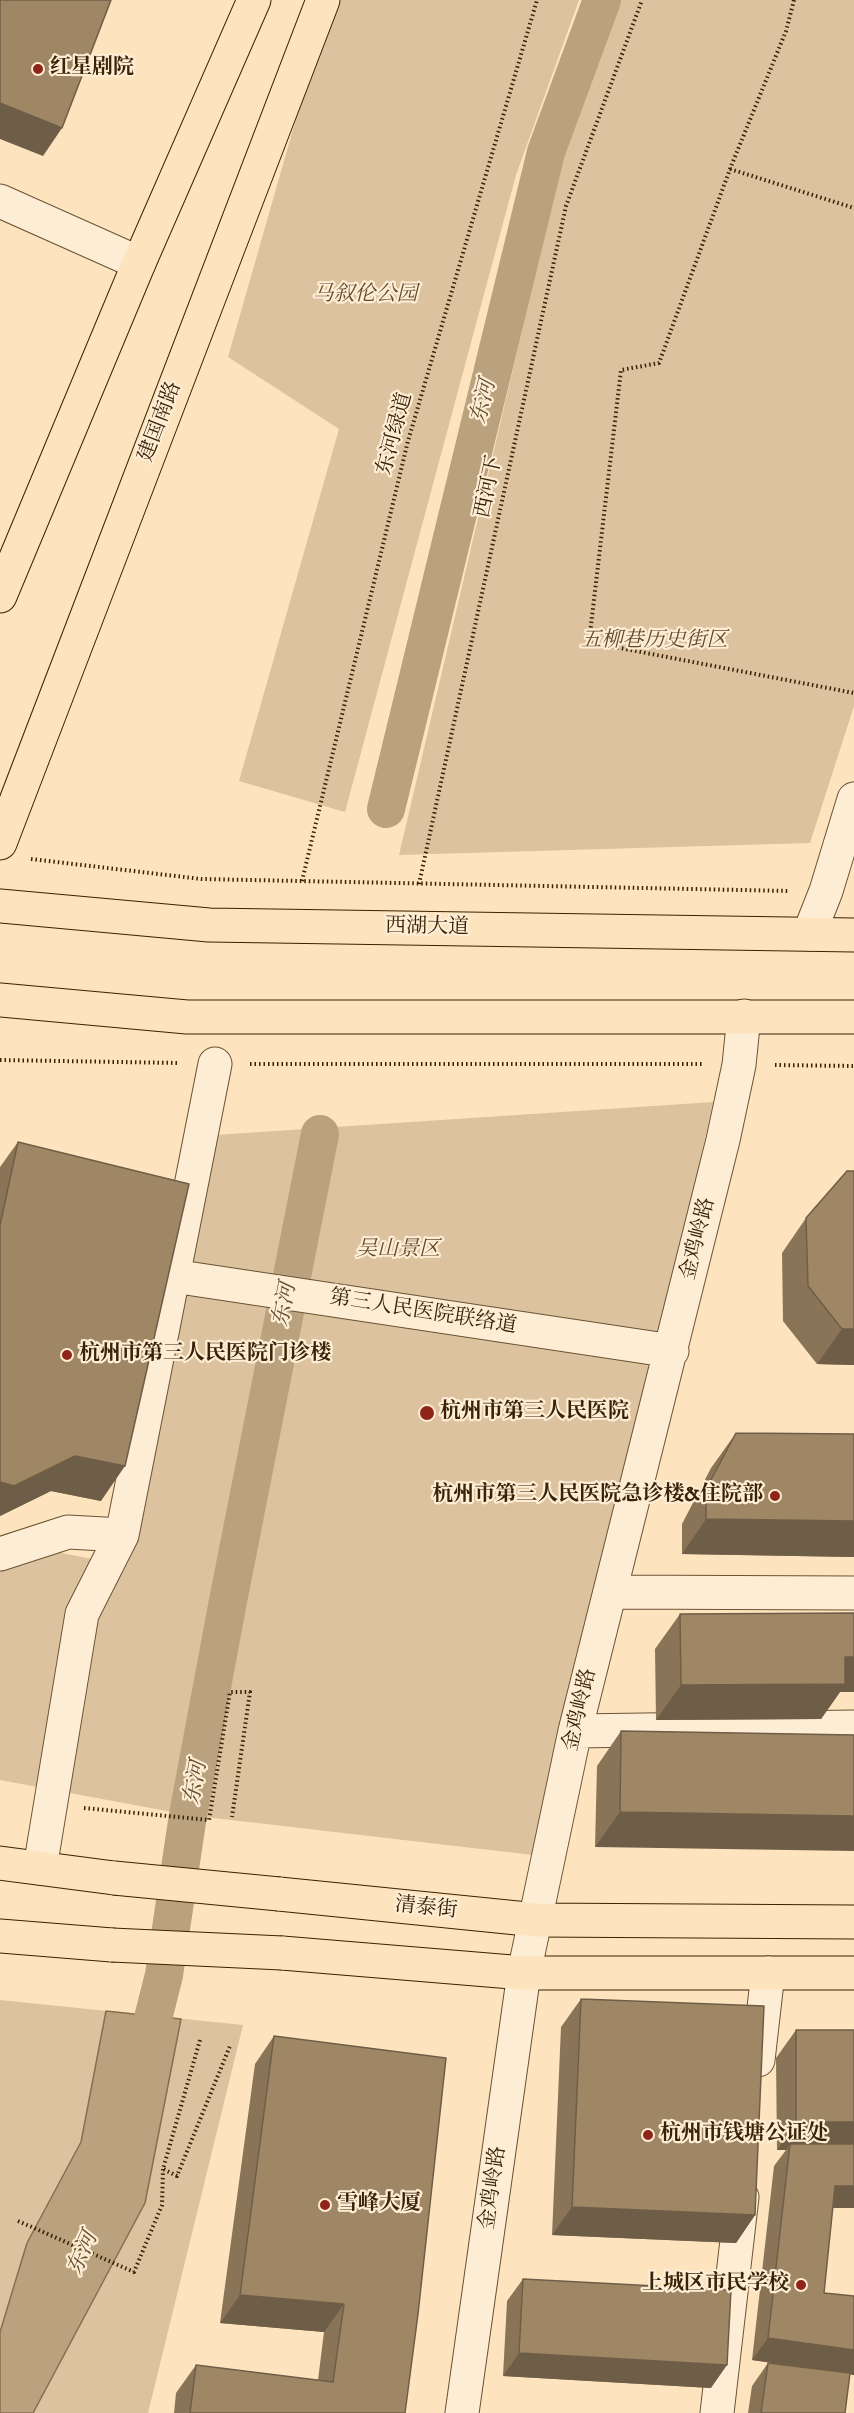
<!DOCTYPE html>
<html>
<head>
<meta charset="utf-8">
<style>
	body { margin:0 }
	canvas { display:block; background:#fde3be }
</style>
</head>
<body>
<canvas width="854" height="2413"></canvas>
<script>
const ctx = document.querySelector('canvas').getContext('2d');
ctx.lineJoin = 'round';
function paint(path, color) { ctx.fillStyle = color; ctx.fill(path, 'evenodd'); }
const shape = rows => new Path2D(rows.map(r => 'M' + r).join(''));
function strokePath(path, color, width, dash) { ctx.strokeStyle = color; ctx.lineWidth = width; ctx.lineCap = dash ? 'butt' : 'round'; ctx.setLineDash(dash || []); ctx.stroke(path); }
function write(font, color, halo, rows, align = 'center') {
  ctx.font = font + ' "IM FELL English","Noto Serif SC",serif'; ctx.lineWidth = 4.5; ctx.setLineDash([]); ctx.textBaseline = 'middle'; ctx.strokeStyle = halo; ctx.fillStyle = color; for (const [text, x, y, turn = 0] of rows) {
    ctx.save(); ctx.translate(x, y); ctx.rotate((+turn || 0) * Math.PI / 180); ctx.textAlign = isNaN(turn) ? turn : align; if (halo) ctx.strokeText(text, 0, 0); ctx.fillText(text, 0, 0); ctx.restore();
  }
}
paint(shape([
	[330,0,579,0,516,175,345,812,239,781,339,429,228,357],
	[617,0,854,0,854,706,810,843,399,855,566,143],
	[713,1102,575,1731,533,1855,188,1815,0,1780,0,1541,108,1562,200,1136],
	[0,2000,243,2025,148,2413,0,2413]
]), '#dcc29f');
const water = shape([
	[106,2011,181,2019,145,2203,33,2413,0,2413,0,2332,27,2243,81,2142,106,2011]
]);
paint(water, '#baa27f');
strokePath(water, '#866f4f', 1.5);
strokePath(shape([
	[386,809,546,152,602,0],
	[141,2066,164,1975,188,1815,228,1601,320,1134]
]), '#baa27f', 38);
const minor = shape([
	[0,201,139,263],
	[809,934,826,891,854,799],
	[173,1276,672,1351],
	[0,1554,68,1532,122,1535],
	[610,1592,854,1593],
	[575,1731,854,1727],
	[40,1868,82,1614,122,1535,215,1064],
	[758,2060,768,1973],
	[462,2413,524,1973,575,1731,723,1140,739,1065,744,1016],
	[717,2413,742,2197]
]);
const major = shape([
	[0,596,139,263,254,0],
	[0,843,323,0],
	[0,906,209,925,854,935],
	[0,1000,187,1017,854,1017],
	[0,1863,114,1878],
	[279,1894,537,1920,854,1922],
	[0,1936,112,1945],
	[282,1953,524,1973,854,1973]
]);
strokePath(minor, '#6a5334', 35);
strokePath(major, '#392306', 35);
strokePath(shape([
	[794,0,786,31,730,169,659,363,621,370,589,642,854,693],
	[730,169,854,208],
	[31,859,201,879,790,891],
	[302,881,408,441,537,0],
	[419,884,566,206,642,0],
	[0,1060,179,1063],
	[250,1064,704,1064],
	[775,1065,854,1066],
	[84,1808,209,1820,230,1692,250,1692,232,1817],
	[200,2040,163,2169,177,2176,230,2046],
	[18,2221,134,2272,162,2205,163,2169]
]), '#392306', 4, [1.5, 3]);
strokePath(minor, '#feedd5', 33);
strokePath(major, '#fde3be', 33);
const majorBridge = shape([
	[114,1878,279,1894],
	[112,1945,282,1953]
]);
strokePath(majorBridge, '#392306', 35, []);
strokePath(majorBridge, '#fde3be', 33);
paint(shape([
	[18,1142,101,1501,51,1491,0,1516,0,1167],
	[854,1171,854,1365,817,1364,783,1321,782,1253,806,1218],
	[736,1433,854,1434,854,1557,682,1554,682,1524,711,1468],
	[854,1613,854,1692,840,1692,821,1719,656,1720,655,1649,680,1614],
	[621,1731,854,1735,595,1847,597,1766],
	[581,1999,755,2215,736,2243,552,2235,561,2027],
	[796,2030,833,2208,824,2293,854,2296,854,2375,849,2374,845,2413,748,2413,752,2386,768,2363,795,2366,752,2360,774,2166,786,2150,777,2150,776,2058],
	[274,2036,405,2413,174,2413,176,2393,196,2365,318,2380,324,2332,220,2323,255,2064],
	[523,2279,711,2388,503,2376,507,2301]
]), '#897458');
paint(shape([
	[0,103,62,128,43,156,0,139],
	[842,1329,854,1329,854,1365,817,1364],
	[75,1456,125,1466,101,1501,51,1491,0,1516,0,1482],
	[706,1519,854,1521,854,1557,682,1554],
	[845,1657,854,1657,854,1692,840,1692,821,1719,656,1720,681,1685],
	[620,1812,854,1816,854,1851,595,1847],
	[796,2122,854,2122,854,2150,790,2144,786,2150,777,2150],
	[835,2186,854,2186,854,2208,819,2208],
	[572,2207,755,2215,736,2243,552,2235],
	[240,2295,344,2304,324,2332,220,2323],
	[768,2338,854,2350,854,2375,752,2360],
	[519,2353,727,2365,711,2388,503,2376]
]), '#6f5e47');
const building = shape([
	[0,0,111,0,62,128,0,103,0,0],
	[18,1142,189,1184,125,1466,75,1456,14,1486,0,1482,0,1225,18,1142],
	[847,1171,854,1171,854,1329,842,1329,808,1286,806,1218,847,1171],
	[736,1433,854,1434,854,1521,706,1519,706,1489,736,1433],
	[854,1613,854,1657,845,1657,845,1684,681,1685,680,1614,854,1613],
	[621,1731,854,1735,854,1816,620,1812,621,1731],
	[581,1999,764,2006,755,2215,572,2207,581,1999],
	[796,2030,854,2030,854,2122,796,2122,796,2030],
	[274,2036,446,2058,418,2314,405,2413,190,2413,196,2365,333,2382,344,2304,240,2295,274,2036],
	[790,2144,854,2144,854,2186,835,2186,824,2293,854,2296,854,2350,768,2338,790,2144],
	[523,2279,731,2290,727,2365,519,2353,523,2279],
	[768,2363,850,2373,845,2413,761,2413,768,2363]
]);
paint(building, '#9f8766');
strokePath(building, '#6f5e47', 1.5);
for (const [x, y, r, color] of [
	[38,69,6,"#8f2418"],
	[67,1355,6,"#8f2418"],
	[427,1413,8,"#8f2418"],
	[775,1496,6,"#8f2418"],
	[648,2135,6,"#8f2418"],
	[325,2205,6,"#8f2418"],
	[801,2285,6,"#8f2418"]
]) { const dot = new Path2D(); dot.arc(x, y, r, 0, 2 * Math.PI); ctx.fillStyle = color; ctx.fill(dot); strokePath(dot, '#feedd5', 2); }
write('bold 21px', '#392306', '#feedd5', [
	["红星剧院",50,69],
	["杭州市第三人民医院门诊楼",79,1355],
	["杭州市第三人民医院",440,1413],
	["杭州市第三人民医院急诊楼&住院部",763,1496,"right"],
	["杭州市钱塘公证处",660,2135],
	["雪峰大厦",337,2205],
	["上城区市民学校",789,2285,"right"]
], 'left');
write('italic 21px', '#624b2c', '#feedd5', [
	["马叙伦公园",365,296],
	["五柳巷历史街区",654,642],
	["吴山景区",398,1251]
]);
write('21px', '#392306', '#feedd5', [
	["建国南路",161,422,-69],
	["东河绿道",396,434,-75],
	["西河下",490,487,-78],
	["西湖大道",427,928,1],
	["金鸡岭路",699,1239,-76],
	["第三人民医院联络道",423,1313,9],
	["金鸡岭路",581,1710,-77],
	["清泰街",426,1909,6],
	["金鸡岭路",494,2188,-82]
]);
write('italic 22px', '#664f30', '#feedd5', [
	["东河",485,402,-76],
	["东河",286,1305,-79],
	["东河",197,1783,-80],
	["东河",84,2254,-66]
]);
</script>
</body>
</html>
